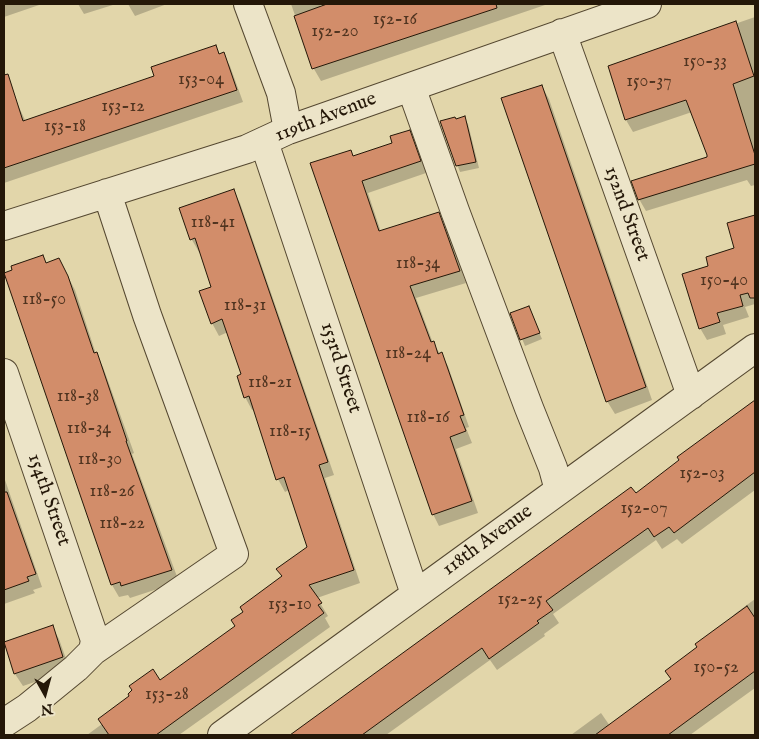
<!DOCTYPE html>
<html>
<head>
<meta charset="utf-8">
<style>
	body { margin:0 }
	#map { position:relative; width:759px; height:739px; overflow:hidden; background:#e2d6aa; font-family:"IM FELL English",serif }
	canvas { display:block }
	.frame { position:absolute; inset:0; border:5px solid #241708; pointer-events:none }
	.north { position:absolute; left:20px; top:669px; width:50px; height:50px; -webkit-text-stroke:4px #ece4c8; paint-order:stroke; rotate:173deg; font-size:14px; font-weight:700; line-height:20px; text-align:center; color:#241708 }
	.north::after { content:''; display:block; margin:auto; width:18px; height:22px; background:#241708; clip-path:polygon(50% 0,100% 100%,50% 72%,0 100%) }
</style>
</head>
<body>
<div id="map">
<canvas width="759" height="739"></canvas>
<div class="frame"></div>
<div class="north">N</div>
</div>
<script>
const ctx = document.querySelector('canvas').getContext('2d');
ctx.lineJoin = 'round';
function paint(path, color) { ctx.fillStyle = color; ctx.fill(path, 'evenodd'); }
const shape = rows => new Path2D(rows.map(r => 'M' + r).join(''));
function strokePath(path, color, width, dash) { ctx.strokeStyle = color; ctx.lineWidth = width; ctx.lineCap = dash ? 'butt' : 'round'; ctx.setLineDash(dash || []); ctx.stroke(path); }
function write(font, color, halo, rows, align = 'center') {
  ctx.font = font + ' "IM FELL English",serif'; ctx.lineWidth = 4; ctx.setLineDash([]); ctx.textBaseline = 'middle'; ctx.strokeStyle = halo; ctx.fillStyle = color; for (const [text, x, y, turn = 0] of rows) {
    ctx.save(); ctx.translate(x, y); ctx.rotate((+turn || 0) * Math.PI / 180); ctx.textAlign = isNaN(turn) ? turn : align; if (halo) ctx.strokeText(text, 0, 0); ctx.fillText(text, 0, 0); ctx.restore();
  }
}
paint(shape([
	[4,4,42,4,4,17],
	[78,4,116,4,84,14],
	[128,4,167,4,135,16],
	[291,4,320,4,321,8,334,4,548,4,321,81,314,69],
	[755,17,755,185,751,186,747,180,646,211,639,199,709,158,692,112,633,132,626,120,610,67],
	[216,46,220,55,223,54,230,66,243,102,4,183,4,105,16,101,26,122,156,77],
	[542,87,549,99,652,400,615,414,607,401],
	[464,118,468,124,479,168,460,172,441,122,456,121],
	[409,131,416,143,426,173,368,193,381,232,438,214,445,225,466,283,416,298,433,343,448,366,469,427,466,428,472,443,456,449,478,513,439,526,433,514,350,151,354,157,394,144],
	[233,191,240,203,334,475,325,478,360,583,317,598,328,616,325,618,330,627,179,735,87,735,236,626,244,613,283,577,278,569,309,547,289,490,285,492,278,479,255,409,252,410,245,397,243,375,228,332,219,336,212,323,213,288,201,251,199,252,192,240,181,209],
	[755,217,755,304,745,307,749,317,723,325,726,334,707,340,700,328,710,266,736,249,729,224],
	[43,256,47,264,66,273,75,290,96,354,103,367,134,453,132,454,179,582,130,598,128,595,119,597,112,585,6,274],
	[528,307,542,339,525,346,512,314],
	[755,401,755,490,682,544,677,539,662,549,656,540,553,614,559,623,544,634,545,636,497,670,490,660,386,735,292,735,631,488,635,494,681,461,679,457],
	[4,477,42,587,33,590,35,593,4,604],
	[755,599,755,688,690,735,571,735,601,713,610,726,671,680,666,671,699,648,736,613],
	[52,627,59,639,70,670,23,686,15,674,4,643]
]), '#0003');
const building = shape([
	[327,4,496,4,497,8,312,69,294,16,327,4],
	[736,21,754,76,733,84,755,155,755,164,638,200,631,181,707,157,707,155,686,100,625,120,608,66,736,21],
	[216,45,219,54,224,52,237,90,4,168,4,75,8,74,23,121,154,76,151,67,216,45],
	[542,85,646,387,606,402,501,98,542,85],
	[465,116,476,162,456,166,440,121,455,117,456,119,465,116],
	[410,130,421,161,362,181,379,231,439,212,460,271,410,286,431,342,434,341,438,354,442,352,464,415,460,416,466,431,450,437,472,501,432,515,310,163,351,150,353,156,392,143,390,136,410,130],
	[234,189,328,462,319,465,354,570,309,585,322,603,318,605,324,613,156,735,109,735,98,719,129,696,128,694,132,690,129,686,153,669,160,680,235,626,231,620,243,612,240,607,282,576,276,569,307,547,284,477,276,480,249,396,244,398,237,376,241,374,222,319,211,324,199,291,211,287,195,238,190,240,179,208,234,189],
	[755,215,755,298,750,298,748,293,740,295,743,306,717,313,720,322,699,329,682,274,708,266,706,257,734,248,727,223,755,215],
	[43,255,46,263,59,258,68,276,94,353,97,352,127,441,126,441,172,570,121,586,120,582,111,585,4,273,12,270,11,266,43,255],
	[529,306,540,333,520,340,510,313,529,306],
	[755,400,755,472,674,533,669,527,654,537,648,528,546,601,553,610,537,621,539,623,489,659,482,648,362,735,290,735,631,487,636,493,653,480,679,460,677,457,755,400],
	[4,492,7,492,36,574,27,577,29,581,4,590,4,492],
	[747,606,755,618,755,671,668,735,595,735,671,679,665,671,697,647,695,644,747,606],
	[53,625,63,657,14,674,4,642,53,625]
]);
paint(building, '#d28d6a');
strokePath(building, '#241708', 1);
const minor = shape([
	[248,4,281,93,288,130],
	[562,33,691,395],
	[411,87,455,211,529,408,553,468,559,490],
	[264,142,415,594],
	[4,226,247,149,288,130,647,4],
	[4,373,95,640,93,651,76,668,27,708,4,723],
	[93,651,234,554,147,315,107,193],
	[222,735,755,348]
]);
strokePath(minor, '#544730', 30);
strokePath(minor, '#ece4c8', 28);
write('18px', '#503420', null, [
	["152-16",395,20],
	["152-20",335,32],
	["150-33",705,62],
	["153-04",201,80],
	["150-37",649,82],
	["153-12",123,107],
	["153-18",65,127],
	["118-41",213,223],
	["118-34",418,264],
	["150-40",724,281],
	["118-50",44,300],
	["118-31",245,306],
	["118-24",408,354],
	["118-21",270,383],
	["118-38",78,397],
	["118-16",428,418],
	["118-34",89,429],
	["118-15",290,432],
	["118-30",100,460],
	["152-03",702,474],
	["118-26",112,492],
	["152-07",644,509],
	["118-22",122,524],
	["152-25",520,600],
	["153-10",290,605],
	["150-52",716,668],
	["153-28",167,695]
]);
write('20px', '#241708', '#ece4c8', [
	["119th Avenue",326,118,-21],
	["152nd Street",626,214,70],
	["153rd Street",340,368,72],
	["154th Street",48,500,71],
	["118th Avenue",488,541,-36]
]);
</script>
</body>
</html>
